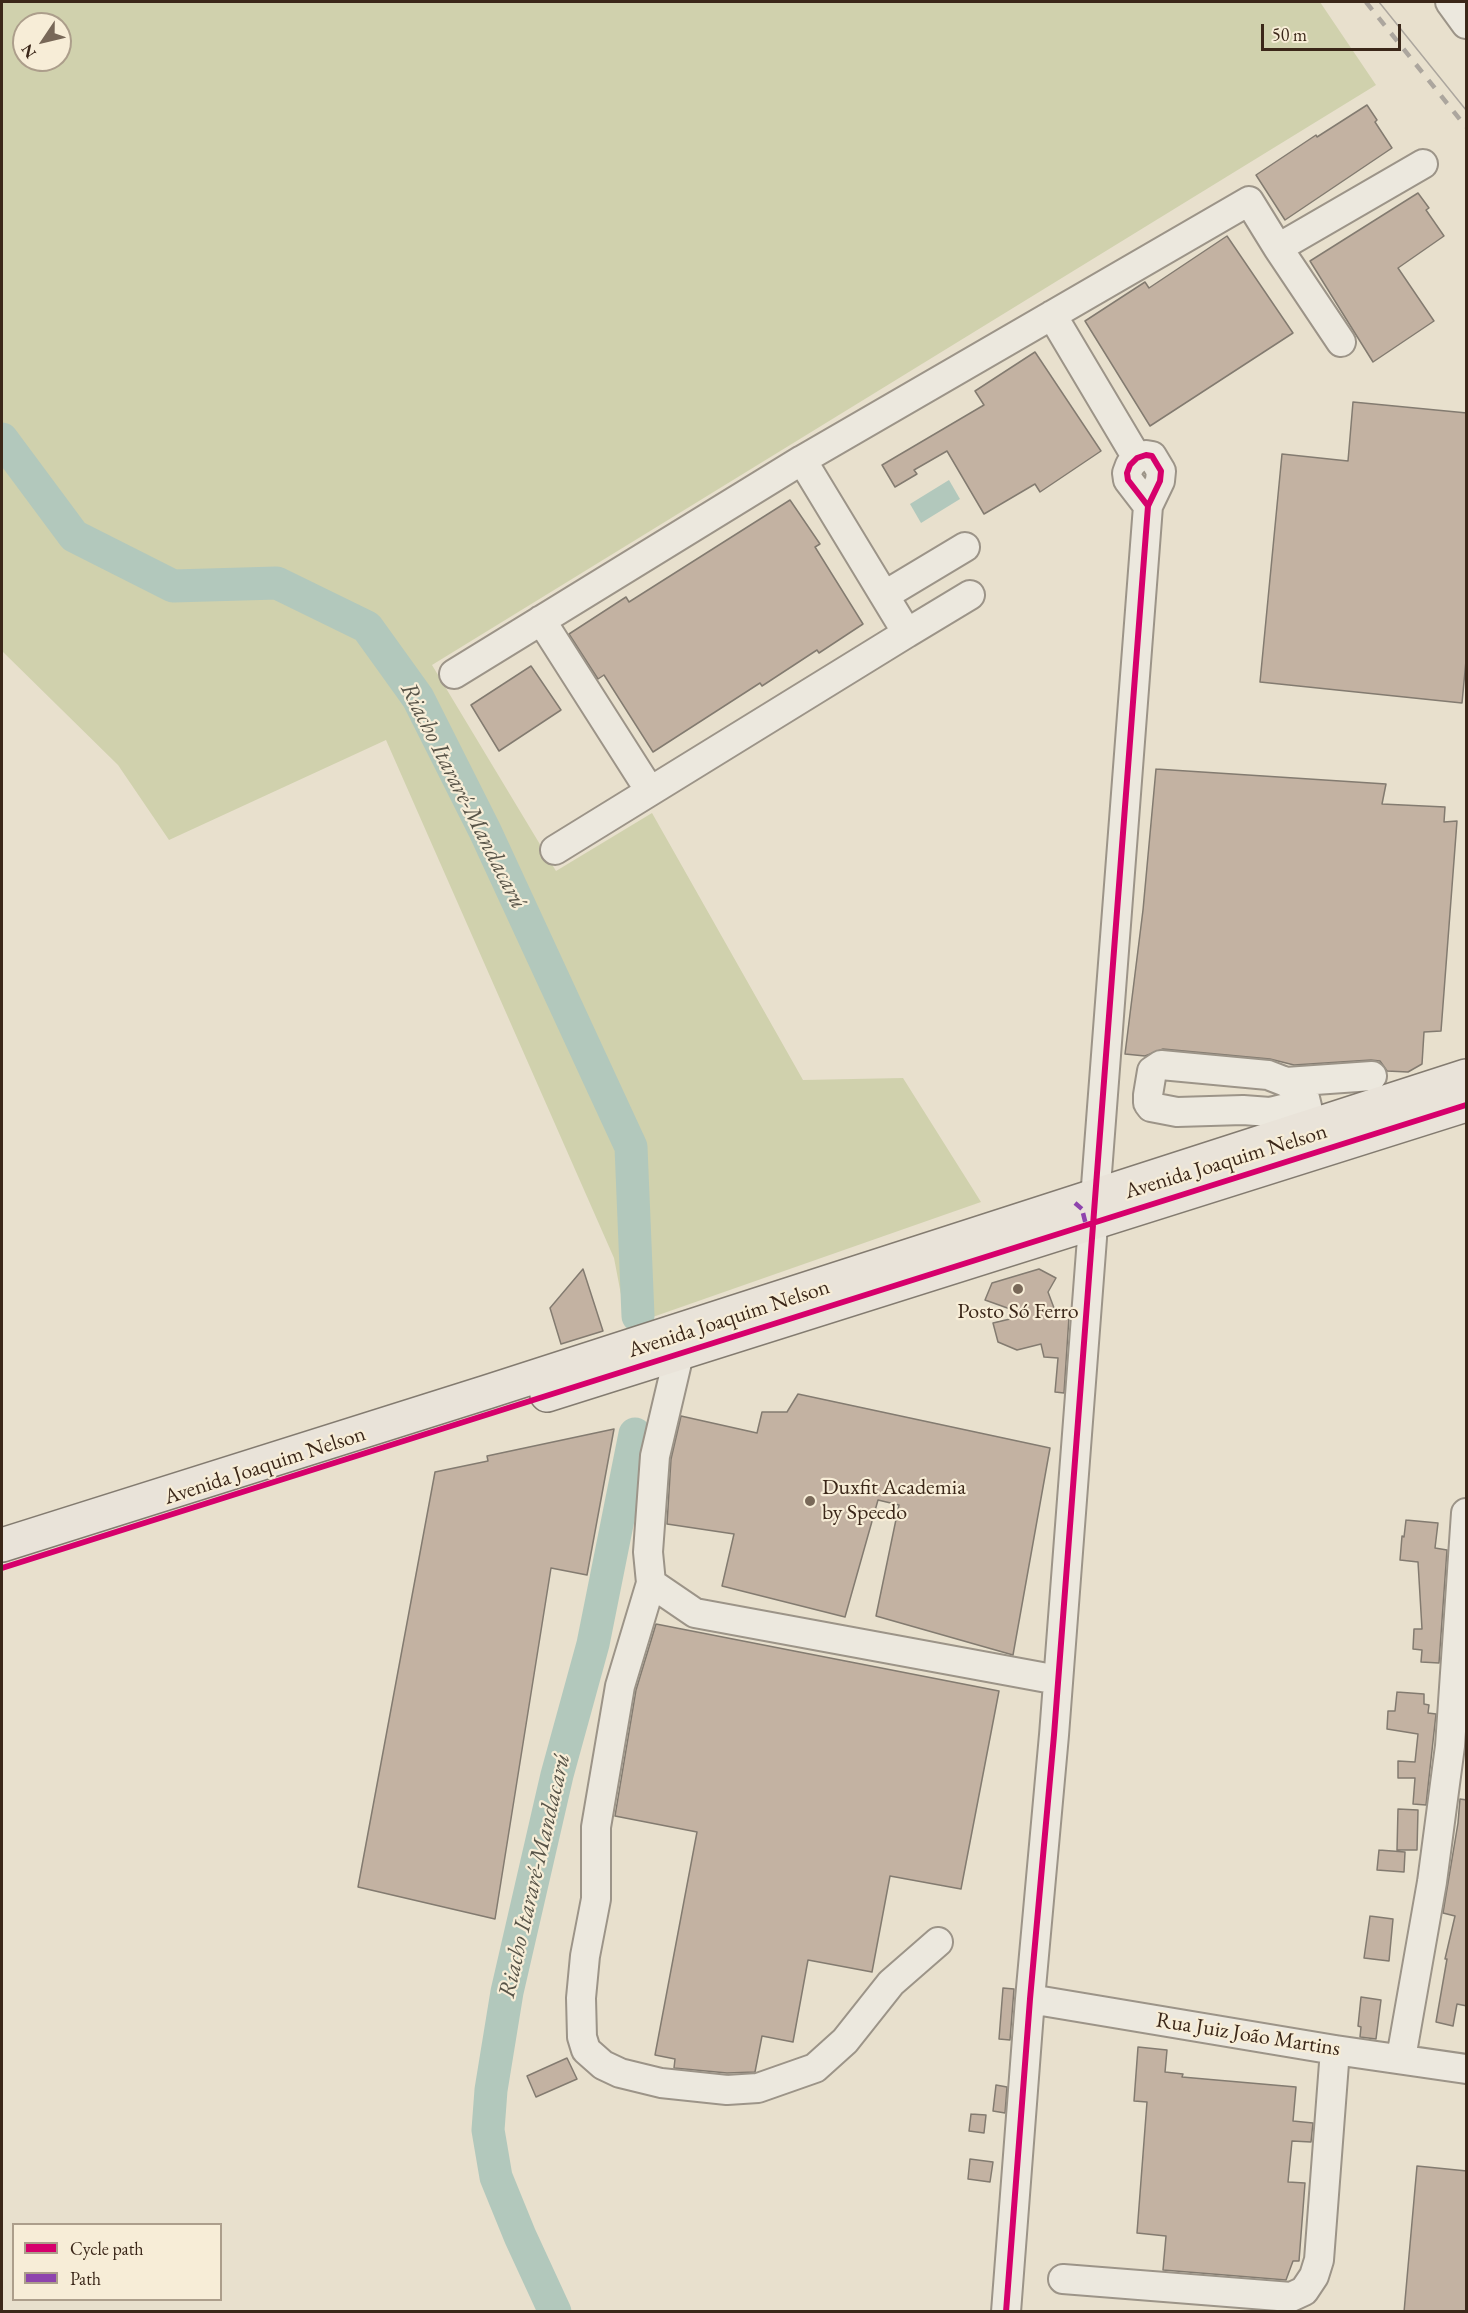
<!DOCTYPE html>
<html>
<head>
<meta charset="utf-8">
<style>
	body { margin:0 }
	#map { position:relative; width:1468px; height:2313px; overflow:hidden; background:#e8e0cd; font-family:"EB Garamond",serif }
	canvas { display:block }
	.frame { position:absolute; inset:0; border:3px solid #3b2719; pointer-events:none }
	.legend { position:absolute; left:12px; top:2223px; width:210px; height:78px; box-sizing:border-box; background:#f7edd7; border:2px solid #ac9e8b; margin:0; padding:8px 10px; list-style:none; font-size:18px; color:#3b2719 }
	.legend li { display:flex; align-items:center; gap:12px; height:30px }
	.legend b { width:30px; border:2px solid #ac9e8b }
	.north { position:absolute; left:12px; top:12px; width:60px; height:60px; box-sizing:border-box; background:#f7edd7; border:2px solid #ac9e8b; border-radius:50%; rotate:235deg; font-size:16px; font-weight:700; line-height:24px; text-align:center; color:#3b2719 }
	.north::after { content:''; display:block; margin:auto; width:21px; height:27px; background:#786858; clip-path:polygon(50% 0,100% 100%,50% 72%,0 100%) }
	.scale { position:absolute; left:1261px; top:24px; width:140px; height:27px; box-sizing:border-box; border:3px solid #3b2719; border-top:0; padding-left:8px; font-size:18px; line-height:21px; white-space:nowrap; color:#3b2719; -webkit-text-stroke:4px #f7edd7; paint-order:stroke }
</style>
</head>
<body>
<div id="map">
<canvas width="1468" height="2313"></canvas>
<div class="frame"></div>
<ul class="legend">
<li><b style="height:8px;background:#d6006c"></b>Cycle path</li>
<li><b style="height:8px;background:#8e44ad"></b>Path</li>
</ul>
<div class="north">N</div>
<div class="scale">50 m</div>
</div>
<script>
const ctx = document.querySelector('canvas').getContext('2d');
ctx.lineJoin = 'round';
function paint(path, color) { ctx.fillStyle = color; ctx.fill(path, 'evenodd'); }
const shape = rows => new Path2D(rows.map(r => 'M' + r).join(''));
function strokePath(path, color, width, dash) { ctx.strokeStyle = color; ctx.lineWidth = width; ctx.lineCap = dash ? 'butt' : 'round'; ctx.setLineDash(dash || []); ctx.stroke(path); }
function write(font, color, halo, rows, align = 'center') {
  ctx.font = font + ' "EB Garamond",serif'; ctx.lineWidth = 4.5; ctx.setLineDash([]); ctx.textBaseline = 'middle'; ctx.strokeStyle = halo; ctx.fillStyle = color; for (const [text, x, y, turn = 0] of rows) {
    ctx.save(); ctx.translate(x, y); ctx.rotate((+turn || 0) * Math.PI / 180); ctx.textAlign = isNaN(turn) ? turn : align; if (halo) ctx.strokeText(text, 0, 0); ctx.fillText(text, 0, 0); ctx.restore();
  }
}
paint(shape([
	[2,2,1320,2,1376,85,432,665,556,871,652,813,803,1080,903,1078,981,1202,627,1326,614,1258,386,740,169,840,118,765,2,651],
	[24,24,60,24,60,60,24,60]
]), '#d0d1ad');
paint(shape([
	[949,480,960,499,921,523,910,504]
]), '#b2c8bc');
strokePath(shape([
	[2,439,74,536,173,586,277,583,367,627,418,698,485,831,631,1147,638,1316],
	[555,2312,520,2236,496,2177,488,2130,491,2090,507,1992,557,1775,593,1644,635,1434]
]), '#b2c8bc', 33);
const building = shape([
	[1367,105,1377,120,1375,122,1392,148,1285,220,1256,175,1316,135,1317,137,1367,105],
	[1418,193,1429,208,1426,210,1444,236,1398,268,1434,321,1373,362,1310,261,1418,193],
	[1227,236,1293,333,1150,426,1085,321,1145,282,1149,288,1227,236],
	[1035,352,1101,451,1040,492,1035,484,984,514,947,451,914,470,917,474,895,487,882,465,984,405,975,391,1035,352],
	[1353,402,1467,413,1467,650,1462,703,1260,682,1282,454,1348,461,1353,402],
	[790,500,820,544,815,547,863,624,819,653,817,650,762,686,760,683,653,752,604,675,598,679,569,634,626,597,629,602,790,500],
	[531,666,561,710,499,751,471,705,531,666],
	[1156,769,1386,784,1382,804,1445,807,1444,822,1457,821,1441,1031,1424,1032,1422,1064,1408,1072,1387,1071,1380,1061,1371,1060,1294,1065,1270,1059,1163,1049,1145,1056,1125,1054,1143,910,1156,769],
	[583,1269,603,1331,561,1344,550,1308,583,1269],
	[1039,1269,1056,1278,1048,1292,1057,1316,1069,1317,1064,1393,1055,1392,1058,1358,1044,1357,1041,1344,1017,1350,998,1342,993,1323,1027,1315,985,1300,992,1283,1039,1269],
	[798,1394,1050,1448,1013,1655,876,1616,899,1505,878,1500,845,1617,722,1586,734,1534,667,1524,671,1459,681,1416,757,1433,762,1412,787,1412,798,1394],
	[614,1429,587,1575,551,1568,495,1919,358,1887,435,1472,488,1461,487,1456,614,1429],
	[1406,1520,1438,1523,1435,1548,1447,1550,1439,1663,1421,1662,1422,1650,1413,1649,1414,1629,1422,1629,1418,1562,1400,1560,1402,1536,1404,1537,1406,1520],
	[656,1624,999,1691,961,1889,890,1876,872,1972,808,1960,793,2042,762,2036,755,2072,727,2073,674,2068,675,2059,655,2055,697,1832,615,1816,636,1690,656,1624],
	[1397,1692,1424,1694,1424,1704,1429,1705,1428,1713,1436,1714,1426,1805,1413,1804,1415,1778,1398,1778,1398,1761,1415,1762,1418,1734,1387,1729,1388,1711,1395,1711,1397,1692],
	[1460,1799,1467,1800,1467,2006,1457,2004,1453,2026,1436,2022,1447,1959,1445,1959,1455,1916,1443,1913,1458,1823,1460,1799],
	[1398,1809,1418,1810,1417,1850,1397,1850,1398,1809],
	[1379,1850,1405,1852,1404,1872,1377,1870,1379,1850],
	[1370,1916,1393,1919,1389,1961,1364,1958,1370,1916],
	[1003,1988,1014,1989,1010,2040,999,2039,1003,1988],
	[1361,1997,1381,2000,1376,2039,1360,2037,1361,2027,1358,2026,1361,1997],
	[1138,2047,1167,2050,1165,2072,1183,2074,1182,2077,1296,2087,1293,2121,1313,2123,1311,2142,1292,2141,1288,2182,1305,2183,1299,2261,1293,2261,1286,2280,1163,2270,1166,2236,1137,2233,1147,2102,1134,2101,1138,2047],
	[567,2058,577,2079,536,2097,527,2076,567,2058],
	[996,2085,1007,2087,1005,2113,993,2111,996,2085],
	[971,2114,986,2115,984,2133,969,2131,971,2114],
	[970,2159,993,2162,990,2182,968,2179,970,2159],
	[1417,2166,1467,2171,1467,2312,1404,2312,1417,2166]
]);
paint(building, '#c3b2a2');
strokePath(building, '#837b70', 1.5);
const minor = shape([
	[1450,2,1466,24],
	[1278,248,1341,342],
	[1052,315,1137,458],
	[885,595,965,547],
	[541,620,650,791],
	[907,633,970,595],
	[454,674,802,460],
	[555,850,907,633,802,460,1249,201,1278,248,1423,164],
	[1286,1082,1372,1076],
	[1306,1103,1270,1112,1243,1110,1177,1112,1151,1107,1148,1103,1148,1095,1152,1071,1161,1065,1268,1075,1286,1082,1304,1094,1312,1127],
	[679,1354,655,1456,648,1552,651,1583,695,1613,1058,1680],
	[651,1583,620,1686,596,1827,596,1899,585,1956,581,1998,582,2037,586,2050,603,2065,620,2073,661,2083,727,2090,758,2088,815,2068,845,2041,891,1983,938,1942],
	[1030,1999,1335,2050,1466,2069],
	[1401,2058,1432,1882,1450,1746,1466,1513],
	[1063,2279,1291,2297,1304,2291,1314,2276,1319,2260,1335,2050],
	[1006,2312,1030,1999,1054,1735,1148,506,1160,481,1161,471,1152,456,1146,455,1137,458,1130,465,1127,473,1128,480,1148,506]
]);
const major = shape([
	[547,1395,1466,1105],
	[2,1545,487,1392,1466,1076]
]);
strokePath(minor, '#9c9488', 32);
strokePath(major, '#837b70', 36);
strokePath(minor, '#ece8de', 28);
strokePath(major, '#e9e3d9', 33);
strokePath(shape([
	[1379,2,1466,110]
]), '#aca69e', 1.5);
strokePath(shape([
	[1366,2,1466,127]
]), '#aca69e', 4.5, [10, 10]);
strokePath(shape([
	[1075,1203,1082,1209,1086,1225]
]), '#8e44ad', 4.5, [9, 4.5]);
strokePath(shape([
	[2,1568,1466,1105],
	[1006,2312,1030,1999,1054,1735,1148,506,1160,481,1161,471,1152,456,1146,455,1137,458,1130,465,1127,473,1128,480,1148,506]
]), '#d6006c', 6);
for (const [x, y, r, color] of [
	[1018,1289,6,"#786858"],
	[810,1501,6,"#786858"]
]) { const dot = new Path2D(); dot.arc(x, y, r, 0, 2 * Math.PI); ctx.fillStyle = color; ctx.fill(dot); strokePath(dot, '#f7edd7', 2); }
write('22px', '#3b2719', '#f7edd7', [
	["Avenida Joaquim Nelson",1226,1162,-17],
	["Avenida Joaquim Nelson",729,1319,-18],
	["Avenida Joaquim Nelson",265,1466,-18],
	["Rua Juiz João Martins",1248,2035,9]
]);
write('22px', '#3b2719', '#f7edd7', [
	["Posto Só Ferro",1018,1312],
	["Duxfit Academia",822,1488,"left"],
	["by Speedo",822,1513,"left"]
]);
write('italic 24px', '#585448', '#f7edd7', [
	["Riacho Itararé-Mandacarú",463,796,63],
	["Riacho Itararé-Mandacarú",535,1876,-77]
]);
</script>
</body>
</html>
